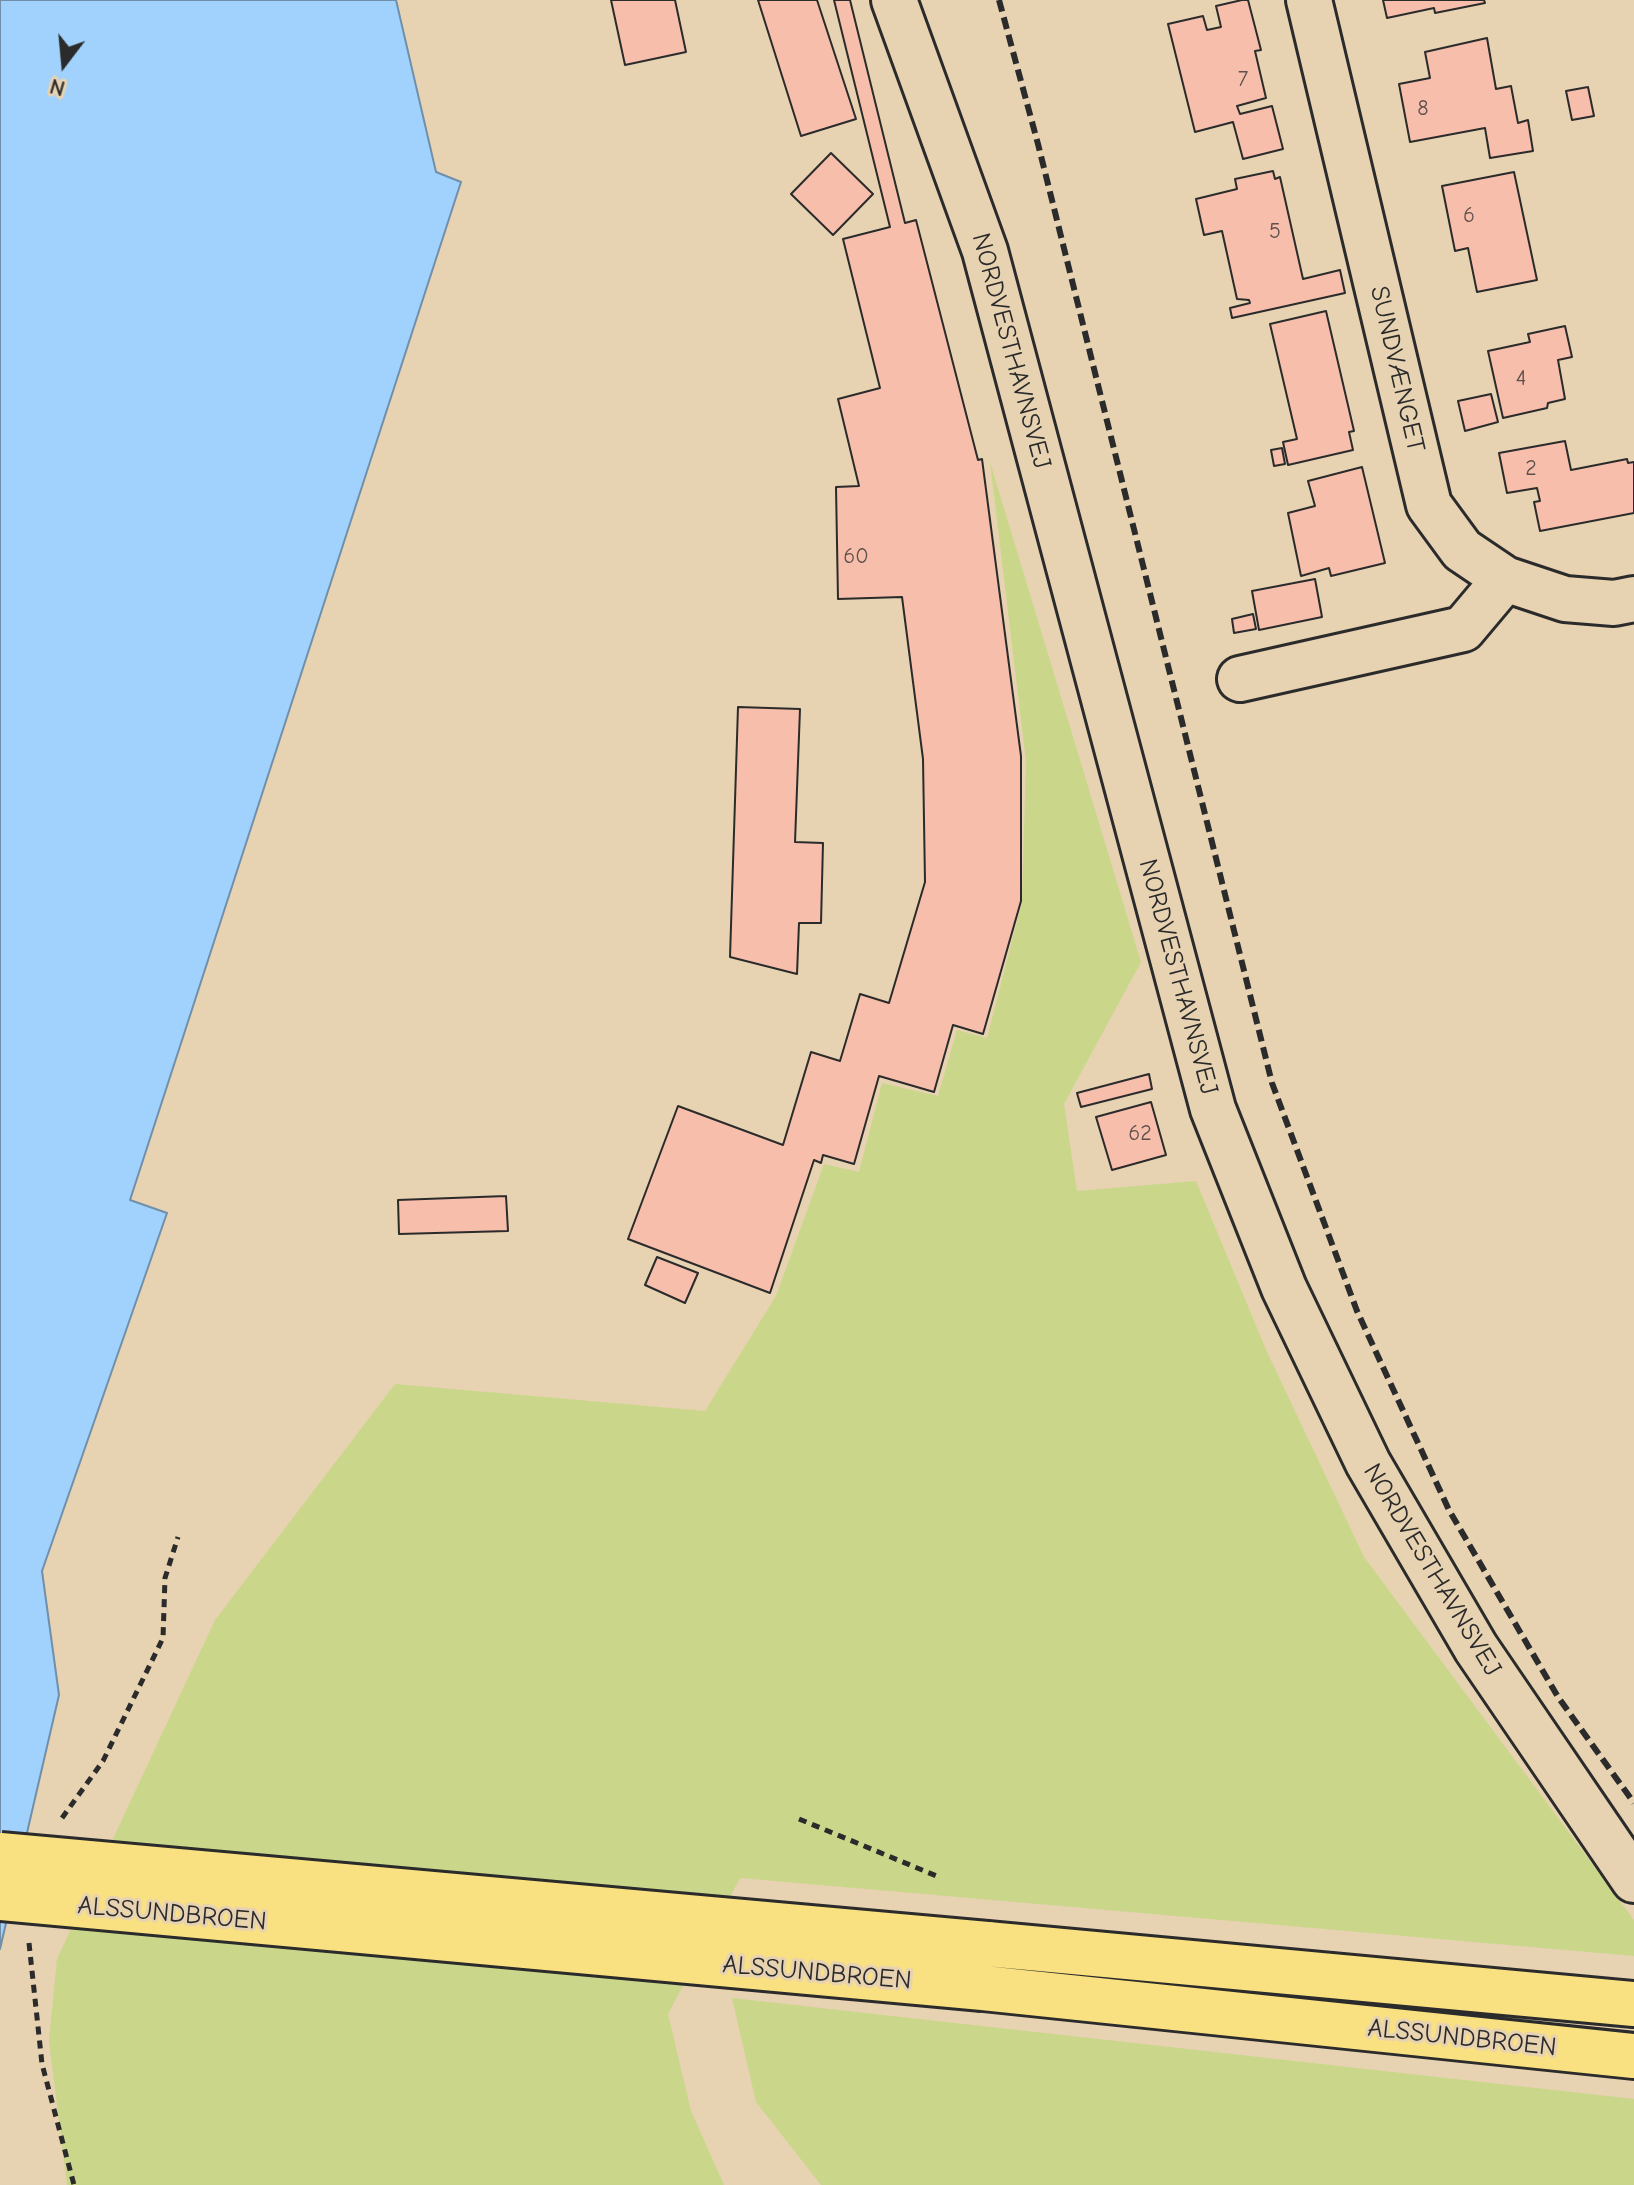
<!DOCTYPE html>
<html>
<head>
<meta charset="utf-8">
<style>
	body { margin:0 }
	#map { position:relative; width:1634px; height:2185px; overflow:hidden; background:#e7d2b1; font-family:"Comic Neue",sans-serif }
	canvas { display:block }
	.north { position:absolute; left:24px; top:24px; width:80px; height:80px; -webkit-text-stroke:6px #e7d2b1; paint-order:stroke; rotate:196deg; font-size:22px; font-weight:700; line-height:32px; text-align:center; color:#2b2b2b }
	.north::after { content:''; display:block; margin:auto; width:28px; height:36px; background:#2b2b2b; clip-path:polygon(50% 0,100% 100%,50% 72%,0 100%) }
</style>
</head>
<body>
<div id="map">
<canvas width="1634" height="2185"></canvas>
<div class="north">N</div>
</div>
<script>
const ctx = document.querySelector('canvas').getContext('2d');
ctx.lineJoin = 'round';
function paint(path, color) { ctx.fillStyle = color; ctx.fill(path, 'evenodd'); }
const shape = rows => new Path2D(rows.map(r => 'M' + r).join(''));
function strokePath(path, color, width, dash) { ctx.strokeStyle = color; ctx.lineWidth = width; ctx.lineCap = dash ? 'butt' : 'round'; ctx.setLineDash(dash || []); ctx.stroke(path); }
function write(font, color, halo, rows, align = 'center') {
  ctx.font = font + ' "Comic Neue",sans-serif'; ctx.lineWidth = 6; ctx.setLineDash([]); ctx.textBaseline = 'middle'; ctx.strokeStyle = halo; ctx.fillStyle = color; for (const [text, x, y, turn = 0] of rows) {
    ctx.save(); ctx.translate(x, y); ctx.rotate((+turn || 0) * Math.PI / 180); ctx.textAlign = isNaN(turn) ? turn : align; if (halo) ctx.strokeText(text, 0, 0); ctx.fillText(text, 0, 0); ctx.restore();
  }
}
paint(shape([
	[990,462,1141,962,1064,1104,1077,1191,1196,1181,1267,1352,1364,1557,1634,1920,1634,1956,740,1878,668,2014,691,2111,724,2185,67,2185,49,2041,57,1959,215,1620,395,1384,705,1411,776,1296,824,1164,859,1172,882,1083,938,1096,957,1030,987,1038,1022,902,1026,761],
	[732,1998,1634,2099,1634,2185,821,2185,756,2102]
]), '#cad78b');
const water = shape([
	[0,0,396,0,436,172,461,182,130,1200,167,1213,42,1571,59,1695,0,1949,0,0]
]);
paint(water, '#a0d2fd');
strokePath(water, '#718fa9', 2);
const building = shape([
	[611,0,675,0,686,52,625,65,611,0],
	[758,0,817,0,856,119,801,136,758,0],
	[834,0,850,0,905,223,916,220,978,460,982,459,1021,756,1021,901,983,1034,953,1025,934,1092,879,1076,854,1164,823,1155,821,1163,814,1160,770,1293,628,1239,678,1106,783,1145,811,1052,840,1061,860,994,889,1003,925,882,923,759,902,597,838,599,836,487,859,486,838,399,880,388,843,239,890,227,834,0],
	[1242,0,1248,0,1261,50,1255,51,1266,98,1237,106,1240,114,1272,106,1283,149,1243,159,1233,122,1195,132,1168,24,1203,16,1207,30,1221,27,1216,6,1242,0],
	[1383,0,1484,0,1485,3,1435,13,1434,8,1387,18,1383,0],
	[1487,38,1496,89,1511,86,1518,123,1528,120,1533,151,1490,158,1485,128,1410,142,1399,84,1430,78,1425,52,1487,38],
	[1588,87,1594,116,1572,120,1566,91,1588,87],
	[831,153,873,194,833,235,791,194,831,153],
	[1273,171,1275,179,1280,177,1303,279,1340,270,1345,293,1232,318,1230,308,1250,303,1249,300,1237,299,1222,231,1204,235,1196,199,1237,189,1235,179,1273,171],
	[1514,172,1537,280,1477,292,1468,248,1455,251,1442,186,1514,172],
	[1326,311,1354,431,1349,432,1353,450,1288,465,1283,442,1297,439,1270,324,1326,311],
	[1565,326,1572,357,1558,360,1565,399,1548,403,1547,408,1503,418,1488,351,1530,342,1528,334,1565,326],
	[1491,394,1498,422,1465,431,1458,401,1491,394],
	[1565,441,1571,470,1627,459,1628,463,1634,462,1634,513,1540,531,1534,502,1540,501,1537,488,1507,493,1499,453,1565,441],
	[1282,448,1285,464,1274,466,1271,450,1282,448],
	[1362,467,1385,563,1331,576,1329,568,1301,576,1288,513,1315,506,1308,481,1362,467],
	[1315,579,1322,617,1259,630,1252,591,1315,579],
	[1253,614,1256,629,1234,633,1232,619,1253,614],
	[738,707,800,709,795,842,823,843,821,923,799,923,797,974,730,957,738,707],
	[1149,1074,1152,1089,1081,1107,1077,1093,1149,1074],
	[1151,1102,1166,1155,1112,1170,1096,1117,1151,1102],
	[506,1196,508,1231,399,1234,398,1200,506,1196],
	[657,1257,698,1273,685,1303,645,1285,657,1257]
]);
paint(building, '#f6beab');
strokePath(building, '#2b2b2b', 2);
const minor = shape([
	[894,0,985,251,1213,1109,1284,1288,1368,1463,1476,1648,1634,1880],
	[1309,0,1429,505,1462,550,1505,579,1565,599,1614,603,1634,599],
	[1240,679,1463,629,1505,579]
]);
const highway = shape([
	[987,1944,1634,2004],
	[983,1988,1634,2056]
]);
strokePath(minor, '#2b2b2b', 50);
strokePath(highway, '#2b2b2b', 50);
strokePath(shape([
	[62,1818,103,1761,163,1638,165,1578,178,1537],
	[799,1819,939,1877],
	[29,1943,42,2064,74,2185]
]), '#2b2b2b', 5, [8, 6]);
strokePath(minor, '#e7d2b1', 44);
strokePath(highway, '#f9e181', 44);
strokePath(shape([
	[999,0,1038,144,1272,1083,1357,1311,1449,1510,1558,1697,1634,1803]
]), '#2b2b2b', 6, [12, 6]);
const highwayBridge = shape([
	[0,1855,987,1944],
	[0,1898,983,1988]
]);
strokePath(highwayBridge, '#2b2b2b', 50, []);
strokePath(highwayBridge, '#f9e181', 44);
write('22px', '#5e504b', null, [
	["7",1243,80],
	["8",1423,109],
	["6",1469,216],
	["5",1275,232],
	["4",1521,379],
	["2",1531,469],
	["60",856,557],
	["62",1140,1134]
]);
write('26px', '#2b2b2b', '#e7d2b1', [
	["NORDVESTHAVNSVEJ",1011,351,75],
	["SUNDVÆNGET",1397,369,77],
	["NORDVESTHAVNSVEJ",1178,977,75],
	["NORDVESTHAVNSVEJ",1432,1570,59],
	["ALSSUNDBROEN",172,1914,5],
	["ALSSUNDBROEN",817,1973,5],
	["ALSSUNDBROEN",1462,2038,6]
]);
</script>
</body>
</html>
